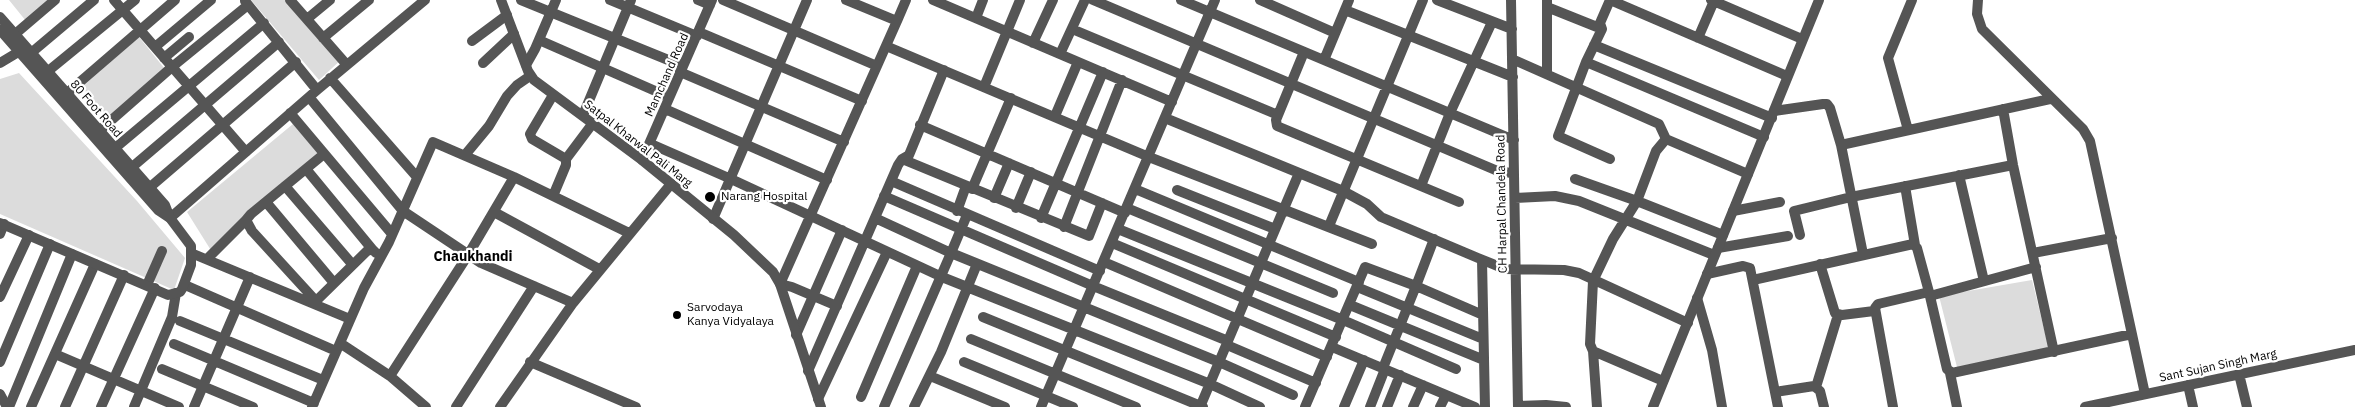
<!DOCTYPE html>
<html>
<head>
<meta charset="utf-8">
<style>
	body { margin:0 }
	canvas { display:block; background:#fff }
</style>
</head>
<body>
<canvas width="2355" height="407"></canvas>
<script>
const ctx = document.querySelector('canvas').getContext('2d');
ctx.lineJoin = 'round';
function paint(path, color) { ctx.fillStyle = color; ctx.fill(path, 'evenodd'); }
const shape = rows => new Path2D(rows.map(r => 'M' + r).join(''));
function strokePath(path, color, width, dash) { ctx.strokeStyle = color; ctx.lineWidth = width; ctx.lineCap = dash ? 'butt' : 'round'; ctx.setLineDash(dash || []); ctx.stroke(path); }
function write(font, color, halo, rows, align = 'center') {
  ctx.font = font + ' "IBM Plex Sans",sans-serif'; ctx.lineWidth = 4.5; ctx.setLineDash([]); ctx.textBaseline = 'middle'; ctx.strokeStyle = halo; ctx.fillStyle = color; for (const [text, x, y, turn = 0] of rows) {
    ctx.save(); ctx.translate(x, y); ctx.rotate((+turn || 0) * Math.PI / 180); ctx.textAlign = isNaN(turn) ? turn : align; if (halo) ctx.strokeText(text, 0, 0); ctx.fillText(text, 0, 0); ctx.restore();
  }
}
paint(shape([
	[9,0,59,0,30,26],
	[251,0,290,0,342,59,319,80],
	[139,37,169,74,111,123,82,87],
	[19,73,137,201,185,258,174,290,0,214,0,79],
	[293,124,324,158,212,252,187,212],
	[2032,280,2049,349,1958,371,1939,296]
]), '#dcdcdc');
strokePath(shape([
	[114,0,246,152],
	[290,0,347,65],
	[521,0,683,66],
	[610,0,697,36],
	[698,0,710,5],
	[723,0,877,66],
	[933,0,1172,102],
	[1093,0,1500,172,1514,173],
	[1181,0,1514,140],
	[1260,0,1335,33],
	[1437,0,1512,29],
	[1511,0,1518,407],
	[1610,0,1600,23,1602,29,1586,62,1558,136,1610,159],
	[1610,0,1787,76],
	[1711,0,1802,39],
	[1978,0,1977,14,1982,29,2083,129,2090,141,2145,394],
	[245,1,317,90],
	[1547,7,1602,29],
	[1345,10,1513,77],
	[976,18,983,0],
	[307,19,330,0],
	[897,21,906,0],
	[1072,29,1278,115],
	[699,32,862,101],
	[14,35,55,0],
	[323,38,369,0],
	[1698,38,1714,1],
	[539,40,669,97],
	[472,41,507,15],
	[1033,43,1053,0],
	[1594,45,1772,118],
	[886,46,1149,157,1372,244],
	[155,47,211,0],
	[1304,52,1276,120,1277,126,1459,202],
	[31,53,94,0],
	[1060,54,1085,0],
	[164,58,189,37],
	[1512,59,1659,124,1666,139,1748,174],
	[1324,60,1349,0],
	[1586,62,1764,137],
	[0,63,25,48],
	[483,63,514,34],
	[526,65,535,49,556,0],
	[47,72,135,0],
	[680,72,844,142],
	[1547,74,1547,0],
	[330,78,416,176],
	[984,87,1020,0],
	[66,94,175,0],
	[553,95,530,134,532,139,566,159,566,165,553,196],
	[309,97,403,211,481,263,573,303],
	[665,109,827,180],
	[2003,109,2013,165,2054,352],
	[1774,111,1823,104,1827,104,1830,108,1841,145,1863,254],
	[290,113,392,234],
	[583,115,631,0],
	[1055,116,1078,62],
	[1165,118,1343,191,1367,204,1381,217,1478,258,1505,269,1564,270,1579,273,1688,323],
	[920,125,1125,213],
	[1908,130,1888,58,1912,0],
	[99,131,172,67,248,5],
	[1666,139,1656,151,1637,201,1723,235],
	[651,144,731,179,942,277,1210,384,1260,407],
	[1841,145,2050,99],
	[114,149,264,23],
	[465,155,489,126,507,96,517,85,530,76],
	[566,159,593,123],
	[902,159,1089,236,1102,203],
	[642,160,712,0],
	[131,168,279,42],
	[306,169,372,249],
	[1959,175,1984,281],
	[1575,179,1637,201,1613,239,1593,281,1590,344,1593,351,1597,407],
	[891,181,1100,271],
	[285,186,352,264],
	[1421,186,1450,113,1492,22],
	[1905,186,1915,245],
	[149,188,296,62],
	[972,189,1011,98],
	[1135,189,1359,282],
	[1177,190,1275,229],
	[884,196,1093,286,1228,341],
	[994,198,1009,163],
	[1515,198,1555,196,1579,201,1714,255],
	[266,202,334,283],
	[1016,208,1031,172],
	[1127,208,1333,293],
	[957,211,966,186],
	[1733,211,1780,202],
	[494,212,599,269],
	[170,218,317,90,425,0],
	[875,218,951,253,967,215],
	[1041,218,1103,72],
	[713,219,807,0],
	[1329,226,1423,0],
	[1064,227,1122,80],
	[1118,229,1343,320,1456,369],
	[0,234,4,224],
	[1800,235,1794,211,1851,197,2013,165],
	[1112,243,1336,337],
	[1718,248,1788,236],
	[191,253,350,319],
	[2033,253,2112,238],
	[207,259,246,220],
	[1482,260,1485,407],
	[1104,262,1327,357],
	[1820,264,1835,313,1842,315,1874,311],
	[1707,274,1743,266,1750,268,1778,407],
	[1753,280,1913,244,1917,248,1929,292,1947,369,1952,373,2132,334],
	[147,285,162,251],
	[185,285,336,351],
	[1357,287,1483,339],
	[1930,296,2036,267],
	[0,297,29,235],
	[1697,298,1712,350,1722,407],
	[316,301,252,231,246,220,251,214,324,154],
	[314,303,367,251,372,249,376,253],
	[1350,305,1484,360],
	[837,306,792,287,780,284,897,21,846,0],
	[983,317,1203,407],
	[180,321,323,380],
	[796,335,842,230],
	[971,339,1136,407],
	[340,343,390,376,426,407],
	[174,344,314,403],
	[1227,345,1316,383],
	[1332,347,1475,407],
	[1593,351,1663,381],
	[55,354,179,407],
	[0,362,50,244],
	[530,362,636,407],
	[964,362,1073,407],
	[1383,368,1416,286,1483,315],
	[162,369,253,407],
	[808,371,898,165,902,159,909,155,944,70],
	[1950,373,1957,407],
	[2239,374,2247,407],
	[390,376,468,255,514,177],
	[930,376,1005,407],
	[2188,385,2193,407],
	[1816,387,1838,315],
	[1775,392,1814,386,1820,391,1824,407],
	[861,397,917,266],
	[818,399,887,252],
	[1518,406,1546,405,1566,407],
	[9,407,72,254],
	[31,407,95,264],
	[65,407,124,275],
	[101,407,155,288],
	[134,407,172,317,176,293],
	[194,407,250,277],
	[312,407,364,288,389,242,433,142,514,177,629,233],
	[456,407,534,286],
	[500,407,573,303,671,184],
	[884,407,951,253,1219,362,1293,395],
	[914,407,941,352,977,264],
	[1041,407,1215,0],
	[1200,407,1299,173],
	[1305,407,1365,267,1416,286,1434,239],
	[1344,407,1364,360],
	[1370,407,1385,369],
	[1387,407,1400,375],
	[1413,407,1423,385],
	[1440,407,1446,395],
	[1893,407,1875,308,1878,304,1929,292],
	[2085,407,2355,350]
]), '#555', 10);
strokePath(shape([
	[501,0,528,71,534,80,642,160,734,235,773,272,780,284,821,407],
	[0,17,165,205,170,218,191,246,191,265,182,289,180,292,168,295,0,223],
	[0,30,158,210,170,218],
	[0,394,7,407],
	[1653,407,1819,0]
]), '#555', 10);
for (const [x, y, r, color] of [
	[710,197,6,"#000"],
	[677,315,5,"#000"]
]) { const dot = new Path2D(); dot.arc(x, y, r, 0, 2 * Math.PI); ctx.fillStyle = color; ctx.fill(dot); strokePath(dot, '#fff', 2); }
write('12px', '#000', '#fff', [
	["Mamchand Road",667,75,-66],
	["80 Foot Road",96,109,49],
	["Satpal Kharwal Pali Marg",638,144,38],
	["CH Harpal Chandela Road",1502,204,-91],
	["Sant Sujan Singh Marg",2218,366,-12]
]);
write('12px', '#000', '#fff', [
	["Narang Hospital",721,197],
	["Sarvodaya",687,308],
	["Kanya Vidyalaya",687,322]
], 'left');
write('bold 14px', '#000', '#fff', [
	["Chaukhandi",473,257]
]);
</script>
</body>
</html>
